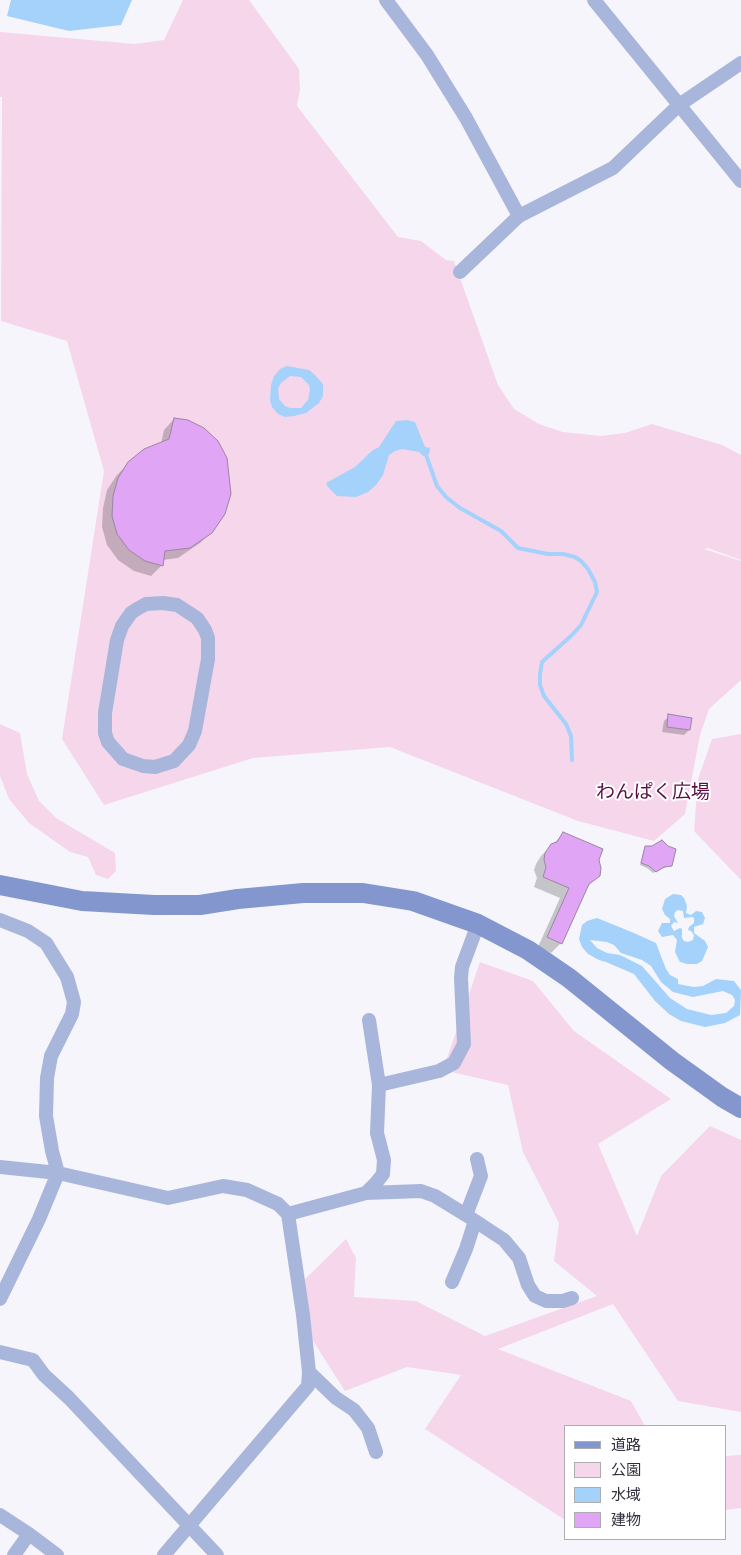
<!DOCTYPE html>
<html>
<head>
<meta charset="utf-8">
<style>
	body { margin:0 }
	#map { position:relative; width:741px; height:1555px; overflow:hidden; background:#f6f5fc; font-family:"Titillium Web","Noto Sans JP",sans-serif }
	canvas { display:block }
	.legend { position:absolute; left:564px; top:1425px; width:162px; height:115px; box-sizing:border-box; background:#fff; border:1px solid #adacb1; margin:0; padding:6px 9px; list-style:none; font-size:15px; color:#312f3c }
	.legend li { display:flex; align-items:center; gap:10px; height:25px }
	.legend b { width:25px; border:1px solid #adacb1 }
</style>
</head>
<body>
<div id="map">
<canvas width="741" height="1555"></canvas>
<ul class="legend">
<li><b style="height:6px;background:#8396ce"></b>道路</li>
<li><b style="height:14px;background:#f6d6ea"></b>公園</li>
<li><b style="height:14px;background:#a4d2fb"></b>水域</li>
<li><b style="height:14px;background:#e0a5f4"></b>建物</li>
</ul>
</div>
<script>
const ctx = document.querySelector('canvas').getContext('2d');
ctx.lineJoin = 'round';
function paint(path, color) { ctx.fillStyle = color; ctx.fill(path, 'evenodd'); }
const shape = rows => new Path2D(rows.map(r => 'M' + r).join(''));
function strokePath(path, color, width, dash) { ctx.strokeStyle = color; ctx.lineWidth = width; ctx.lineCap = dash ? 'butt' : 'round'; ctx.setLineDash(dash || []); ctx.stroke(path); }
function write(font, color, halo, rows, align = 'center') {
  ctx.font = font + ' "Titillium Web","Noto Sans JP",sans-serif'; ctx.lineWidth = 4; ctx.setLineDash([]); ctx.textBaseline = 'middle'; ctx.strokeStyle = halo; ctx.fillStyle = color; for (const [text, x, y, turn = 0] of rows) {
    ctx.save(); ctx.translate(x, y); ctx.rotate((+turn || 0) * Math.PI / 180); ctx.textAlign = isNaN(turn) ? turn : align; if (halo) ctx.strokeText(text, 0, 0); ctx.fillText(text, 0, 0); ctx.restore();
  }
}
paint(shape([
	[183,0,249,0,299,69,300,90,297,106,398,237,421,241,446,260,454,261,498,385,514,409,539,424,563,432,601,436,625,433,652,424,722,445,741,455,741,560,708,548,704,549,741,561,741,680,709,709,700,735,685,814,654,841,578,821,390,747,253,758,104,805,62,739,104,471,67,341,1,321,2,97,0,97,0,32,135,44,164,40],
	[0,724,20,733,27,774,39,801,56,818,115,853,116,871,108,879,96,875,88,857,70,852,29,823,9,799,0,776],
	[741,734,741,880,694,831,698,779,712,739],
	[480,962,533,981,574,1031,671,1099,598,1144,637,1236,661,1176,710,1126,741,1140,741,1412,678,1401,613,1304,498,1349,631,1401,645,1426,565,1426,565,1520,425,1429,461,1375,407,1367,345,1391,313,1341,297,1287,346,1239,356,1258,354,1297,416,1301,485,1336,597,1296,554,1261,559,1223,523,1152,508,1085,443,1070],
	[741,1455,741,1508,725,1510,725,1456]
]), '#f6d6ea');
paint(shape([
	[11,0,132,0,121,25,69,31,7,16],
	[287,366,309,370,315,375,323,384,323,396,319,403,306,413,294,416,285,417,278,414,272,407,270,400,271,385,274,376,280,369],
	[290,376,301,377,309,385,310,390,308,400,301,408,290,408,285,406,279,399,278,388,281,383],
	[407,420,415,422,425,447,430,448,429,454,423,456,419,452,402,449,395,451,389,455,383,475,376,485,368,492,356,497,337,496,328,487,326,483,355,467,373,450,379,447,396,421],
	[673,894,681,895,684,898,687,906,686,913,691,915,696,911,702,912,705,918,703,924,694,927,694,933,705,941,708,947,702,961,697,964,687,964,680,962,675,952,677,940,673,935,662,937,658,931,662,923,670,923,670,919,665,915,662,909,665,899],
	[678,910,683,911,684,918,692,917,694,918,694,923,689,927,688,930,691,931,694,935,693,940,688,942,684,941,682,938,682,929,680,928,674,931,671,926,674,922,678,923,674,916,675,912],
	[597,918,634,933,656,943,666,969,670,975,678,979,678,984,694,987,703,986,716,979,734,981,741,990,740,1015,725,1023,705,1027,681,1021,669,1014,655,1001,634,974,606,962,599,960,588,954,582,947,579,939,582,925,587,921],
	[590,940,607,942,614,945,621,953,642,960,651,966,661,982,673,992,693,997,723,991,732,995,735,1000,734,1006,726,1013,711,1015,687,1009,670,998,642,966,620,955,607,953,597,948]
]), '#a4d2fb');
paint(shape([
	[174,419,211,532,200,543,178,558,163,560,162,565,151,576,134,571,118,560,107,545,102,527,103,508,107,490,117,475,129,463,161,444,164,430],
	[669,716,689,730,684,735,662,732,664,721],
	[563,834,598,860,598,875,588,886,561,943,551,953,538,947,560,898,534,887,537,878,534,870,536,864,541,856],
	[646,848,671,865,653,873,647,868,640,865,644,850]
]), '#0003');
strokePath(shape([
	[425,452,437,486,446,497,460,508,501,531,518,548,548,554,563,554,575,557,581,561,588,569,595,582,597,592,581,625,572,635,542,662,540,674,540,685,544,696,566,724,571,736,572,760]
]), '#a4d2fb', 4);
const building = shape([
	[174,418,188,420,204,428,218,441,227,458,231,494,225,514,212,533,190,548,165,551,163,566,145,561,129,550,117,534,112,516,113,496,118,478,128,462,144,449,169,439,174,418],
	[668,714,692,718,690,730,667,727,668,714],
	[563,832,603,849,599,860,601,868,600,876,589,884,562,944,547,937,569,888,543,877,546,867,544,860,545,853,551,844,557,842,563,832],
	[662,840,668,846,676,849,672,866,664,867,656,872,649,866,641,863,645,846,652,846,662,840]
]);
paint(building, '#e0a5f4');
strokePath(building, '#9a86a2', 1);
strokePath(shape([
	[386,0,427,55,466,118,519,216],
	[594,0,741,181],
	[460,272,519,216,613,168,679,105,741,63],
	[163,603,177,605,197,618,205,630,208,638,208,659,195,731,189,745,174,761,155,767,143,766,123,759,108,742,105,733,105,713,117,640,122,626,131,613,137,609,146,604,163,603],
	[0,920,28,931,46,943,67,977,74,1002,72,1014,51,1056,47,1078,46,1116,52,1151,58,1173,39,1219,0,1299],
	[369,1020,379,1085],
	[0,1167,58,1173,168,1198,223,1186,247,1190,278,1204,288,1214,303,1315,309,1372,308,1386,164,1555],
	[366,1193,376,1183,383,1174,384,1160,377,1133,379,1085,439,1071,454,1063,464,1044,461,978,462,967,478,924],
	[288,1214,366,1193,421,1191,435,1196,466,1215,504,1240,519,1258,528,1285,535,1296,546,1301,563,1301,572,1298],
	[466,1215,481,1176,477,1159],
	[452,1282,466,1249,475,1221],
	[0,1352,33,1360,44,1375,69,1398,217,1555],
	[309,1372,336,1398,354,1410,368,1428,376,1452],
	[0,1515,29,1534,57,1555],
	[14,1555,29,1534]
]), '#a9b6dc', 14);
strokePath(shape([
	[0,885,82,901,154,905,200,905,238,899,303,893,363,893,413,901,478,924,528,950,569,978,672,1061,722,1097,741,1108]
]), '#8396ce', 20);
write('19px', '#5a0f47', '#fff', [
	["わんぱく広場",653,793]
]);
</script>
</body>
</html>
